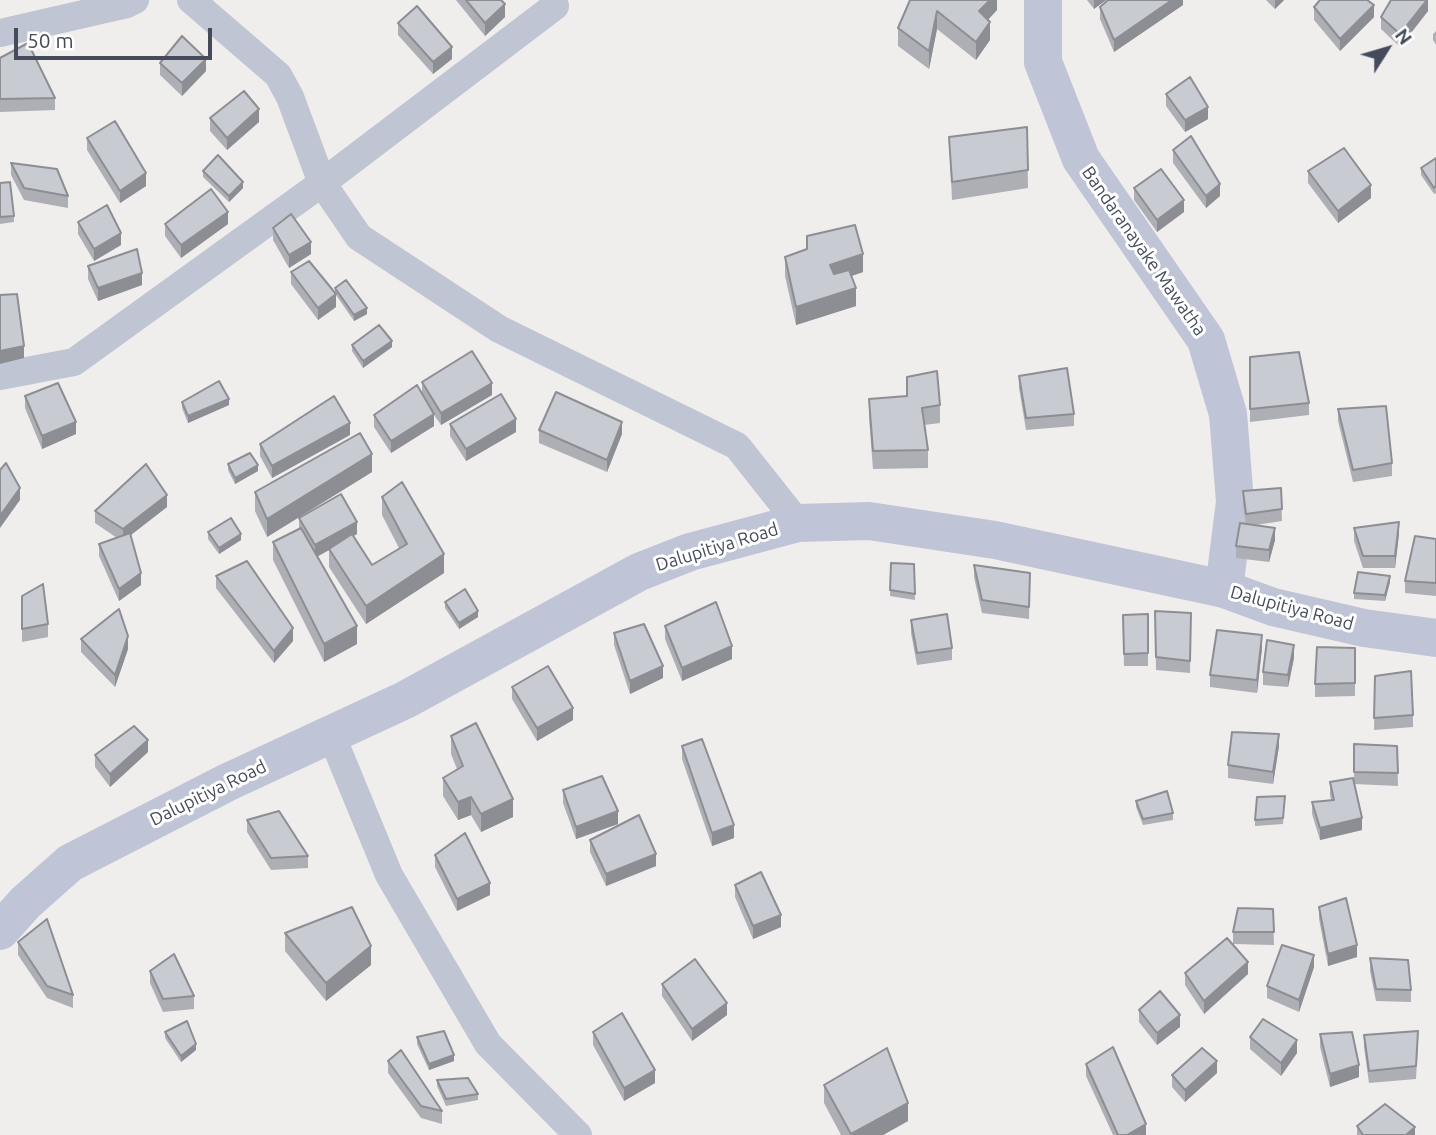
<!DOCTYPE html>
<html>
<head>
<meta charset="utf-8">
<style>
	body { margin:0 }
	#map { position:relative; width:1436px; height:1135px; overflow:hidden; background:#f0eded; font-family:Ubuntu,sans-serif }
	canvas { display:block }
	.north { position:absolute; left:1352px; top:14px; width:70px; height:70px; -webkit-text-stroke:5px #fff; paint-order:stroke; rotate:53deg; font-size:19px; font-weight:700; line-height:28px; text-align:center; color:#454b5a }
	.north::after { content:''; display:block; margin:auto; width:24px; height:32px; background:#454b5a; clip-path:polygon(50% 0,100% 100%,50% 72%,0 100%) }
	.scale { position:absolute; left:14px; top:28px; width:198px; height:32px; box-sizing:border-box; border:4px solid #454b5a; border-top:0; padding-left:9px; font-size:21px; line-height:24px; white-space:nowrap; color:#454b5a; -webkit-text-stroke:5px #fff; paint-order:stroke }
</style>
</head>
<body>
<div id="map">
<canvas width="1436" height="1135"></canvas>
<div class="north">N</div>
<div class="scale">50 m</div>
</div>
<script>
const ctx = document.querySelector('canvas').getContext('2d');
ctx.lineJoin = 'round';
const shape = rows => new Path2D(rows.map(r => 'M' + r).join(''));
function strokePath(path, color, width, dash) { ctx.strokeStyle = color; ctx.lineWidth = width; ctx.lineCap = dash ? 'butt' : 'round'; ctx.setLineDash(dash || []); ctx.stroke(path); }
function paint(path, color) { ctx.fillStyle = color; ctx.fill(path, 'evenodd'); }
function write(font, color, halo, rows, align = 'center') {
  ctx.font = font + ' Ubuntu,sans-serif'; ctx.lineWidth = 6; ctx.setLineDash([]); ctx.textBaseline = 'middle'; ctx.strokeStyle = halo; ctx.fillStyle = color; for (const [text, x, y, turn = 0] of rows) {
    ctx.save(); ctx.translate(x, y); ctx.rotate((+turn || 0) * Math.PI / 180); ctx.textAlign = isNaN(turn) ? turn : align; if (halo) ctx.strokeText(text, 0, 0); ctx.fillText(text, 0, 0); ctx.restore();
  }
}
strokePath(shape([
	[191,0,278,75,290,97,322,183,359,237,499,329,737,446,798,523],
	[0,33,127,4,135,0],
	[0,376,74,362,322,183,555,6],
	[331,734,389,875,488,1044,578,1135]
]), '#c0c5d3', 28);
strokePath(shape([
	[1043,0,1043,62,1081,159,1206,340,1228,414,1235,502,1224,589],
	[0,931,25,903,70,863,228,782,405,700,639,572,690,552,798,523,869,521,995,540,1224,589,1273,607,1364,628,1436,638]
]), '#bfc4d6', 38);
paint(shape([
	[456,0,501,0,505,17,485,36],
	[910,0,997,0,997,10,988,20,990,40,976,60,937,29,929,69,898,46,898,28],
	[1087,0,1106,0,1094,9],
	[1183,0,1183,5,1114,52,1100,19,1100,7],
	[1266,0,1284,0,1275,9],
	[1428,0,1428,11,1400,47,1381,29,1381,17],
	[1314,7,1374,17,1340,51,1314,20],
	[398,23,452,59,433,74,398,35],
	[1436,31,1436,45,1433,40,1433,34],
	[0,58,55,98,55,110,0,112],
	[160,63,206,71,182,96,160,75],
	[1166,94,1208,119,1185,132,1166,106],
	[210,118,259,122,227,150,210,131],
	[1027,127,1028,188,952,200,949,137],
	[87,138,146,186,120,203,87,150],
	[1173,150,1220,196,1206,208,1173,163],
	[1436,158,1436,193,1434,194,1421,175,1421,168],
	[11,163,68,196,68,208,24,200,11,175],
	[203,171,243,188,229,202,203,177],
	[1308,171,1371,198,1338,223,1308,183],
	[0,183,14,216,14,222,0,224],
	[1134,188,1184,212,1157,232,1134,200],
	[78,222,121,245,94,261,78,234],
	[165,224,228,224,181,258,165,236],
	[273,228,311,254,289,268,273,240],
	[807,236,863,272,852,276,856,306,796,325,785,276,785,257,807,249],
	[88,266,142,285,98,301,88,279],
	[291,272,335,293,335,288,367,314,354,321,336,295,336,307,318,320,291,284],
	[352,345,392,347,363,368,352,351],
	[1250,357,1309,403,1309,415,1250,422],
	[1019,376,1074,414,1074,426,1026,430,1019,388],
	[422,382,492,395,441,425,434,415,434,426,391,453,374,427,374,415,422,393],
	[25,396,76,434,42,449,25,408],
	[907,396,940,405,940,423,924,425,928,450,928,468,873,469,869,418,869,399],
	[182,402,229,405,188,423,182,408],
	[1338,409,1392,463,1392,476,1353,482,1338,421],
	[450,424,516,432,466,461,450,436],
	[539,430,622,434,607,472,539,443],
	[350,435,272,478,260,456,260,444],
	[228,464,258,471,235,484,228,470],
	[372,472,267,537,255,511,255,492],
	[1281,488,1282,521,1256,525,1275,540,1269,562,1236,558,1236,546,1246,524,1243,504,1243,491],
	[382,497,444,573,366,624,329,567,329,550,317,556,357,644,324,662,273,560,273,542,299,529,299,518,357,534,353,536,372,565,399,548,382,515],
	[167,507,131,535,141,585,119,601,99,556,99,544,117,538,95,523,95,511],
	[1354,528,1399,534,1395,568,1363,568,1354,541],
	[208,532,241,540,219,554,208,539],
	[1436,539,1436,596,1405,593,1405,581],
	[891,563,914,564,915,600,890,596],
	[974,565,1030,573,1029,619,982,613,974,577],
	[216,576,293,641,274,663,216,588],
	[1390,582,1385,601,1354,599,1354,593],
	[22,596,48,624,48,637,22,642],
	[445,602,478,617,459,629,445,608],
	[1155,611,1191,613,1190,673,1156,670],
	[1148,614,1148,666,1124,666,1123,615],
	[911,620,952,648,952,660,917,665,911,633],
	[665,626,732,659,682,681,665,639],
	[614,633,663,678,630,694,614,645],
	[81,639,128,649,115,687,81,652],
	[1262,648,1257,693,1210,687,1210,675],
	[1355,648,1355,696,1315,697,1315,684],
	[1294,658,1288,687,1263,685,1263,672],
	[1375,676,1413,715,1413,727,1374,730],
	[512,687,573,720,537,741,512,699],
	[451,736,513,817,481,832,471,815,458,820,443,796,443,778,457,769,451,754],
	[1354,744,1397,746,1398,786,1354,784],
	[682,746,734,838,712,846,682,759],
	[1279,746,1273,784,1228,778,1228,765],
	[148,752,110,787,95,767,95,755],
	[1330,782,1362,830,1320,840,1312,814,1312,802,1331,800,1330,795],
	[563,790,618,824,576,839,563,803],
	[1285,796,1283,824,1255,826,1255,820],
	[1136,801,1173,813,1173,820,1143,825,1136,807],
	[247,820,308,856,308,868,271,870,247,832],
	[590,840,656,866,606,886,590,852],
	[435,855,490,895,457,911,435,867],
	[735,885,781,927,753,939,735,897],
	[1319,907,1357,957,1328,966,1319,919],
	[1273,909,1274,945,1233,944,1233,932],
	[285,933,371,965,326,1001,285,951],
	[18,942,73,995,73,1008,47,998,18,955],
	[1370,958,1411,990,1411,1002,1376,1001,1370,971],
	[1314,967,1299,1012,1267,998,1267,986],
	[150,971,194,996,194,1009,163,1012,150,983],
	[1185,973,1248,974,1204,1014,1185,985],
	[662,984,727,1015,692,1041,662,996],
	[1139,1010,1180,1027,1157,1045,1139,1022],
	[165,1032,196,1050,181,1062,165,1038],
	[593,1032,655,1083,624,1101,593,1045],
	[1320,1034,1359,1077,1330,1087,1320,1047],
	[1364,1035,1418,1043,1416,1079,1369,1083,1364,1047],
	[417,1037,454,1061,429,1070,417,1044],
	[1250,1037,1297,1053,1281,1076,1250,1049],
	[388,1061,442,1111,442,1124,421,1118,388,1073],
	[1086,1064,1146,1135,1113,1135,1086,1076],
	[1217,1073,1185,1102,1172,1087,1172,1075],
	[437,1080,478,1094,478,1100,446,1106,437,1086],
	[824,1085,908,1121,883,1135,841,1135,824,1103],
	[1357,1126,1415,1135,1357,1135]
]), '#adafb5');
paint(shape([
	[990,0,997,0,997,10,979,29,979,11],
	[1094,0,1106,0,1094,9],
	[1172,0,1183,0,1183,5,1114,52,1114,40],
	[1275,0,1284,0,1275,9],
	[1427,0,1428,0,1428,11,1400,47,1400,34],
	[505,4,505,17,485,36,485,23],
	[1374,5,1374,17,1340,51,1340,39],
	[937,11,937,29,929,69,929,51],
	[990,22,990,40,976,60,976,42],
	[452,47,452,59,433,74,433,62],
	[206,59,206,71,182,96,182,83],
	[1208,107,1208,119,1185,132,1185,120],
	[259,109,259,122,227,150,227,138],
	[146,173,146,186,120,203,120,191],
	[243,182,243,188,229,202,229,196],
	[1220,184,1220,196,1206,208,1206,196],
	[1371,185,1371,198,1338,223,1338,211],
	[1184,200,1184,212,1157,232,1157,220],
	[228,212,228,224,181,258,181,245],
	[121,233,121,245,94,261,94,249],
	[311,242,311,254,289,268,289,255],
	[863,254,863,272,830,283,830,265],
	[142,273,142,285,98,301,98,288],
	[856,288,856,306,796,325,796,307],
	[336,294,336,307,318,320,318,308],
	[367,308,367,314,354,321,354,315],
	[392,341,392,347,363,368,363,361],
	[24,346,24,358,0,364,0,351],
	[492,383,492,395,441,425,441,413],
	[229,399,229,405,188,423,188,416],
	[434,414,434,426,391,453,391,441],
	[516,419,516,432,466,461,466,449],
	[76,422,76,434,42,449,42,436],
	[622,422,622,434,607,472,607,460],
	[350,423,350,435,272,478,272,466],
	[372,454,372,472,267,537,267,519],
	[258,465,258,471,235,484,235,478],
	[20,488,20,500,0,528,0,516],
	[167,495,167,507,123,541,123,529],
	[357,522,357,534,315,558,315,545],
	[1399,522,1399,534,1395,568,1395,556],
	[1275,528,1275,540,1269,562,1269,550],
	[241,534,241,540,219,554,219,548],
	[444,554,444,573,366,624,366,606],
	[141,573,141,585,119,601,119,589],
	[1390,576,1390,582,1385,601,1385,595],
	[478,611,478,617,459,629,459,623],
	[357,626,357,644,324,662,324,644],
	[293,628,293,641,274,663,274,651],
	[1262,635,1262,648,1257,693,1257,680],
	[128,636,128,649,115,687,115,675],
	[1294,645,1294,658,1288,687,1288,675],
	[732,646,732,659,682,681,682,668],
	[663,666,663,678,630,694,630,681],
	[573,708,573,720,537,741,537,728],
	[1279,734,1279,746,1273,784,1273,772],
	[148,740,148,752,110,787,110,774],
	[471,797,471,815,458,820,458,802],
	[513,799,513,817,481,832,481,814],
	[618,811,618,824,576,839,576,827],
	[1362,818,1362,830,1320,840,1320,828],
	[734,825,734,838,712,846,712,833],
	[656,854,656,866,606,886,606,874],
	[490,883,490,895,457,911,457,899],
	[781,915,781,927,753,939,753,926],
	[1357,945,1357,957,1328,966,1328,954],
	[371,946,371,965,326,1001,326,983],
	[1314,955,1314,967,1299,1012,1299,1000],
	[1248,962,1248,974,1204,1014,1204,1001],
	[727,1003,727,1015,692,1041,692,1029],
	[1180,1015,1180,1027,1157,1045,1157,1033],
	[1297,1040,1297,1053,1281,1076,1281,1063],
	[196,1044,196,1050,181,1062,181,1056],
	[454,1055,454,1061,429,1070,429,1064],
	[1217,1061,1217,1073,1185,1102,1185,1090],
	[1359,1065,1359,1077,1330,1087,1330,1074],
	[655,1070,655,1083,624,1101,624,1088],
	[908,1103,908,1121,883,1135,851,1135],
	[1146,1124,1146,1135,1127,1135],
	[1415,1127,1415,1135,1406,1135]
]), '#8d8e94');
const building = shape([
	[466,0,501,0,505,4,485,23,466,0],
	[910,0,990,0,979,11,990,22,976,42,937,11,929,51,898,28,910,0],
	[1108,0,1172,0,1114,40,1100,7,1108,0],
	[1320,0,1367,0,1374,5,1340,39,1314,7,1320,0],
	[1391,0,1427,0,1400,34,1381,17,1391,0],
	[417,6,452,47,433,62,398,23,417,6],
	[182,36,206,59,182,83,160,63,182,36],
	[28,43,55,98,0,99,0,58,28,43],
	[1190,77,1208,107,1185,120,1166,94,1190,77],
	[244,91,259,109,227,138,210,118,244,91],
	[115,121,146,173,120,191,87,138,115,121],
	[1027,127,1028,170,952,182,949,137,1027,127],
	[1191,136,1220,184,1206,196,1173,150,1191,136],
	[1344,148,1371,185,1338,211,1308,171,1344,148],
	[218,155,243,182,229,196,203,171,218,155],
	[1436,158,1436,186,1434,188,1421,168,1436,158],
	[11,163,57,169,68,196,24,188,11,163],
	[1161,169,1184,200,1157,220,1134,188,1161,169],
	[10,182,14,216,0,217,0,183,10,182],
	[211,189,228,212,181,245,165,224,211,189],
	[107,205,121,233,94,249,78,222,107,205],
	[291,214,311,242,289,255,273,228,291,214],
	[855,225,863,254,830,265,834,274,849,270,856,288,796,307,785,257,807,249,807,236,855,225],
	[137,249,142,273,98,288,88,266,137,249],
	[309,261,336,294,318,308,291,272,309,261],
	[346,280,367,308,354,315,335,288,346,280],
	[17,294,24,346,0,351,0,295,17,294],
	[379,325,392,341,363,361,352,345,379,325],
	[472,351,492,383,441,413,422,382,472,351],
	[1299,352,1309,403,1250,409,1250,357,1299,352],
	[1067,368,1074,414,1026,418,1019,376,1067,368],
	[937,371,940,405,922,408,928,450,873,451,869,399,907,396,907,377,937,371],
	[219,381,229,399,188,416,182,402,219,381],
	[58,383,76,422,42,436,25,396,58,383],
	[417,385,434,414,391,441,374,415,417,385],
	[556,392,622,422,607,460,539,430,556,392],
	[501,394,516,419,466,449,450,424,501,394],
	[334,396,350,423,272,466,260,444,334,396],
	[1386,406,1392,463,1353,470,1338,409,1386,406],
	[360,433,372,454,267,519,255,492,360,433],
	[250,453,258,465,235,478,228,464,250,453],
	[6,463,20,488,0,516,0,470,6,463],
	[146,464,167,495,123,529,95,511,146,464],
	[402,482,444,554,366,606,329,549,352,534,372,565,407,544,382,497,402,482],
	[1281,488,1282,509,1246,514,1243,491,1281,488],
	[341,494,357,522,315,545,299,518,341,494],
	[231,518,241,534,219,548,208,532,231,518],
	[1399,522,1395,556,1363,556,1354,528,1399,522],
	[1240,523,1275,528,1269,550,1236,546,1240,523],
	[301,528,357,626,324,644,273,542,301,528],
	[130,533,141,573,119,589,99,544,130,533],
	[1415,536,1436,539,1436,583,1405,581,1415,536],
	[247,561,293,628,274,651,216,576,247,561],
	[891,563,914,564,915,594,890,590,891,563],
	[974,565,1030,573,1029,607,982,600,974,565],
	[1358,572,1390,576,1385,595,1354,593,1358,572],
	[43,584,48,624,22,629,22,596,43,584],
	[465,589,478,611,459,623,445,602,465,589],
	[716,602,732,646,682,668,665,626,716,602],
	[119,609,128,636,115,675,81,639,119,609],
	[1155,611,1191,613,1190,661,1156,657,1155,611],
	[947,614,952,648,917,653,911,620,947,614],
	[1148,614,1148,653,1124,654,1123,615,1148,614],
	[644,624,663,666,630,681,614,633,644,624],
	[1217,630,1262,635,1257,680,1210,675,1217,630],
	[1267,640,1294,645,1288,675,1263,672,1267,640],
	[1317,647,1355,648,1355,683,1315,684,1317,647],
	[548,666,573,708,537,728,512,687,548,666],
	[1411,671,1413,715,1374,718,1375,676,1411,671],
	[476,723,513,799,481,814,471,797,458,802,443,778,463,766,451,736,476,723],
	[134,726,148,740,110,774,95,755,134,726],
	[1232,732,1279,734,1273,772,1228,765,1232,732],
	[702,739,734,825,712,833,682,746,702,739],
	[1354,744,1397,746,1398,773,1354,772,1354,744],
	[602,776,618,811,576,827,563,790,602,776],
	[1353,778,1362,818,1320,828,1312,802,1334,800,1330,782,1353,778],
	[1167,791,1173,813,1143,819,1136,801,1167,791],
	[1285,796,1283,818,1255,820,1257,797,1285,796],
	[279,811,308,856,271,858,247,820,279,811],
	[639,815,656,854,606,874,590,840,639,815],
	[465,833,490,883,457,899,435,855,465,833],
	[761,872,781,915,753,926,735,885,761,872],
	[1346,898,1357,945,1328,954,1319,907,1346,898],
	[352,907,371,946,326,983,285,933,352,907],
	[1238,908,1273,909,1274,932,1233,932,1238,908],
	[47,919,73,995,47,986,18,942,47,919],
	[1227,938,1248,962,1204,1001,1185,973,1227,938],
	[1282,945,1314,955,1299,1000,1267,986,1282,945],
	[174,954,194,996,163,999,150,971,174,954],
	[1370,958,1408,960,1411,990,1376,989,1370,958],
	[695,959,727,1003,692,1029,662,984,695,959],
	[1160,991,1180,1015,1157,1033,1139,1010,1160,991],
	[622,1013,655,1070,624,1088,593,1032,622,1013],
	[1263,1019,1297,1040,1281,1063,1250,1037,1263,1019],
	[187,1021,196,1044,181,1056,165,1032,187,1021],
	[444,1031,454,1055,429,1064,417,1037,444,1031],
	[1418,1031,1416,1066,1369,1071,1364,1035,1418,1031],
	[1352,1032,1359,1065,1330,1074,1320,1034,1352,1032],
	[1113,1047,1146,1124,1127,1135,1118,1135,1086,1064,1113,1047],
	[887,1048,908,1103,851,1134,824,1085,887,1048],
	[1202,1048,1217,1061,1185,1090,1172,1075,1202,1048],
	[401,1050,442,1111,421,1106,388,1061,401,1050],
	[468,1078,478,1094,446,1099,437,1080,468,1078],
	[1385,1104,1415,1127,1406,1135,1363,1135,1357,1126,1385,1104]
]);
paint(building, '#c9cbd3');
strokePath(building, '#8d8e94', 2);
write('18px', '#454b5a', '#fff', [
	["Bandaranayake Mawatha",1144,251,55],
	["Dalupitiya Road",717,547,-17],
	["Dalupitiya Road",1292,608,15],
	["Dalupitiya Road",208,793,-26]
]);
</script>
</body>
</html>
